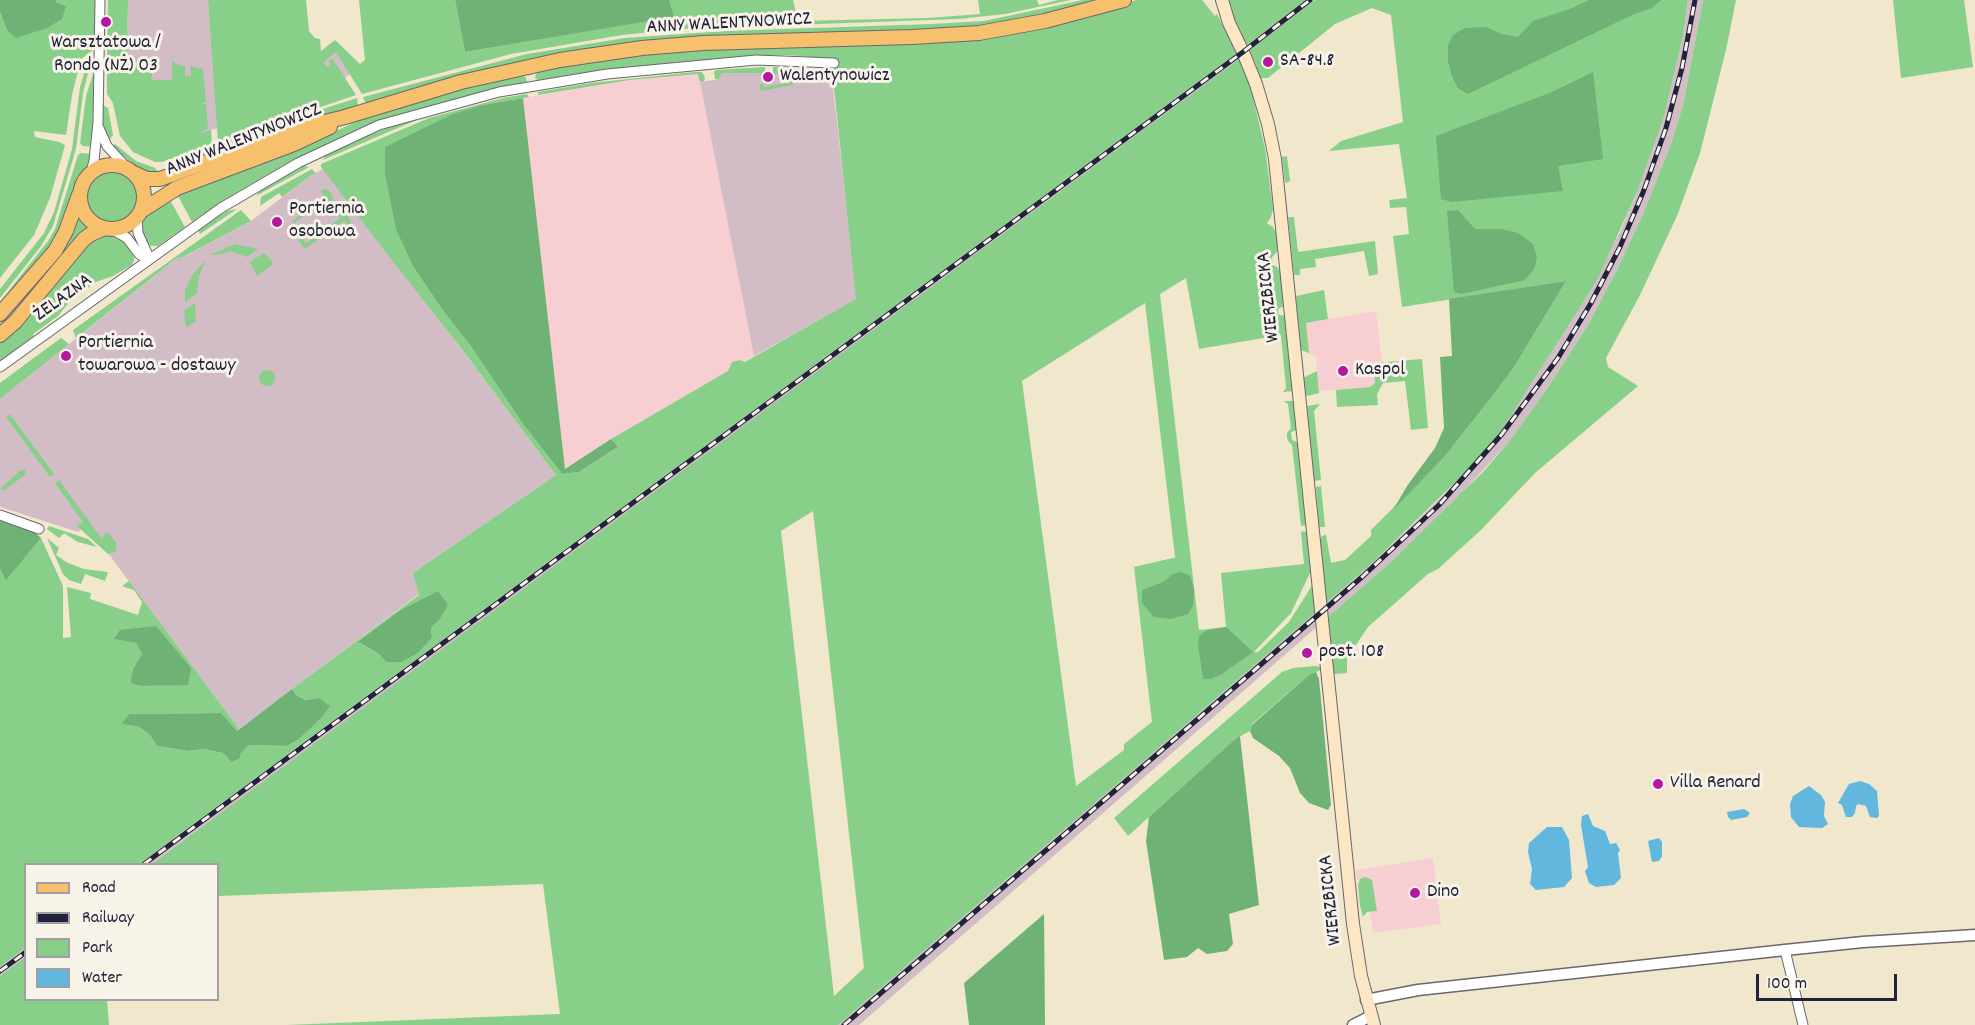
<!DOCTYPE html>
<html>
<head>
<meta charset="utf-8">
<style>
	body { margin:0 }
	#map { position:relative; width:1975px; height:1025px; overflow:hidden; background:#f0e7cd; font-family:Dekko,sans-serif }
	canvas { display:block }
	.legend { position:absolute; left:24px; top:863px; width:195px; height:138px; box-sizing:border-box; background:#f7f3e8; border:2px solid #a29fa3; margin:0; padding:8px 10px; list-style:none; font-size:18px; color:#22223b }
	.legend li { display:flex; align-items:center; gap:12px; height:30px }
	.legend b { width:30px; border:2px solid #a29fa3 }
	.scale { position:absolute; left:1756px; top:974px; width:141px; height:27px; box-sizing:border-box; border:3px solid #22223b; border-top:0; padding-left:8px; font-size:18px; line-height:21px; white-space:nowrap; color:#22223b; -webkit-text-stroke:4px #f7f3e8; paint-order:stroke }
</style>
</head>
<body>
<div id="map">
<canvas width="1975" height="1025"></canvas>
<ul class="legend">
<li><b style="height:8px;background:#f7c06c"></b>Road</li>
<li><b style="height:8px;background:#22223b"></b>Railway</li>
<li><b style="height:16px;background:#88cf8a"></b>Park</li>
<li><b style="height:16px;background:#61b7dd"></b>Water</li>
</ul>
<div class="scale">100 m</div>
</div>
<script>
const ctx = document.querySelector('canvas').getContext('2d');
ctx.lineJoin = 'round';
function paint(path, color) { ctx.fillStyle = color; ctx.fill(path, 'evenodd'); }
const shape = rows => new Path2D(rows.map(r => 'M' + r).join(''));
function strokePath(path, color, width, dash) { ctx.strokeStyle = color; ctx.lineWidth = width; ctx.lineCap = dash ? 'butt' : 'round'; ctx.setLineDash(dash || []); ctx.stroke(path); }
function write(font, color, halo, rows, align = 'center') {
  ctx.font = font + ' Dekko,sans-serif'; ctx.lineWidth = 6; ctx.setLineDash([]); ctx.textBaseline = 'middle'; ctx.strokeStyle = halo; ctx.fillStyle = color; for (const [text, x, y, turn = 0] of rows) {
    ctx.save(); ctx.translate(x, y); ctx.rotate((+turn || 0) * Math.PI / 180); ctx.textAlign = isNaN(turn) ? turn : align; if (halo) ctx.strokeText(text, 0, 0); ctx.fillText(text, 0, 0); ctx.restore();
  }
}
paint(shape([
	[699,74,754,356,744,362,732,365,729,371,611,439,565,469,523,98,630,80],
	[1376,311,1382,363,1374,363,1375,383,1370,387,1319,391,1316,357,1309,353,1305,323],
	[1433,858,1441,924,1373,933,1365,879,1357,880,1355,870]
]), '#f7cfd3');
paint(shape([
	[128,0,208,0,218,128,211,130,198,147,126,115],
	[1306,0,1315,0,1250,50,1247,45],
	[1688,0,1703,0,1683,105,1671,144,1644,212,1618,268,1588,325,1547,389,1508,443,1459,496,1394,559,1263,674,859,1025,838,1025,1370,565,1447,492,1500,431,1577,312,1620,232,1638,190,1664,117,1683,36],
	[335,40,360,65,333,89,315,57],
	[1237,53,1239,59,656,492,152,864,139,864],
	[722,73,762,73,832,78,857,299,754,356,700,82,719,79],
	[325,168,556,475,413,573,419,594,239,729,87,525,78,532,0,507,0,399,178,257,182,258,251,221,313,174],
	[25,948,25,957,0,976,0,967]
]), '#d2bdc7');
paint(shape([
	[56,0,95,0,94,49,81,59,72,95,66,135,34,131,35,137,59,142,65,145,50,198,34,235,0,278,0,12,7,30,57,3],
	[108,0,128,0,127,57,107,57],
	[208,0,306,0,309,31,315,38,320,39,321,51,335,40,360,64,365,60,359,0,455,0,465,52,673,17,669,0,793,0,798,21,928,18,980,14,978,0,1037,0,1039,5,1058,0,1071,0,1005,14,958,19,679,29,622,35,511,54,362,94,336,52,323,63,327,67,331,64,328,61,332,58,356,95,218,142],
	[1083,0,1097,0,1040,16,979,27,573,52,475,72,366,104,363,97,527,54,625,38,726,31,932,24,984,21],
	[1136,0,1202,0,1215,16,1217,14,1237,53,139,864,26,864,25,948,0,967,0,569,6,579,41,538,63,586,63,638,71,637,67,587,91,593,90,599,138,615,142,602,134,590,122,586,129,581,239,729,237,731,221,713,129,714,123,724,139,727,149,734,157,746,189,751,203,749,223,753,231,762,249,745,287,746,299,739,308,730,319,698,305,700,296,695,292,689,419,595,413,573,556,475,457,343,384,250,321,167,321,164,429,118,503,98,527,94,529,97,483,105,385,147,414,268,444,312,470,345,523,424,562,474,579,472,617,448,611,439,728,371,732,362,740,360,745,362,856,299,833,78,830,78,830,70,833,70,835,59,788,55,750,56,628,67,537,80,535,77,537,72,540,69,630,56,694,50,936,42,990,38,1056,25],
	[438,591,439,620,431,628,432,638,418,653,386,662,379,654,359,643,402,609],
	[156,626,188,684,140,686,130,683,133,669,142,654,136,643,115,639],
	[1226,0,1306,0,1247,45,1227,6],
	[1315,0,1688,0,1683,36,1664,117,1638,190,1598,278,1577,312,1501,431,1468,470,1370,565,1326,603,1320,540,1322,536,1326,535,1331,563,1345,560,1371,536,1371,530,1445,456,1494,394,1514,367,1566,281,1402,307,1393,236,1409,234,1406,207,1390,208,1389,200,1407,198,1399,144,1329,151,1341,141,1403,122,1391,15,1372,8,1335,24,1268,78,1261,78,1250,50],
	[1703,0,1736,0,1726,50,1700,153,1677,216,1640,295,1606,358,1608,367,1638,386,1535,473,1481,530,1438,569,1428,574,1368,627,1347,658,1347,673,1334,674,1328,617,1394,559,1484,471,1508,443,1547,389,1588,325,1618,268,1644,212,1671,144,1683,105],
	[1893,0,1964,0,1973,67,1901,78],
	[107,59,140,60,140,68,142,68,142,60,152,60,152,80,172,80,172,61,178,65,185,66,185,76,191,76,190,66,203,69,206,102,200,104,206,104,208,128,201,132,202,133,211,130,212,144,162,162,155,162,133,152,120,136,113,103,107,94],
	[1239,59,1251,89,1265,148,1273,209,1271,217,1267,223,1273,227,1276,233,1278,251,1272,257,1273,265,1277,267,1281,272,1284,306,1278,309,1279,315,1285,316,1293,391,1283,392,1286,388,1281,335,1199,349,1186,278,1160,294,1199,630,1226,627,1221,573,1304,564,1301,532,1308,531,1311,571,1291,613,1254,652,1258,652,1289,622,1313,584,1317,611,838,1025,287,1025,560,1014,543,884,218,896,218,864,152,864],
	[1145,303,1175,557,1177,557,1134,567,1152,722,1124,744,1124,750,1076,786,1022,381],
	[813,511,864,968,834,996,781,531],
	[94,61,94,65,88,73,83,93,76,149,53,226,41,246,0,298,0,289,44,233,54,212,72,149,80,87,86,67,89,62],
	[765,67,765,73,722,73,719,79,715,79,714,72,717,70],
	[773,67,823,70,823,77,773,74],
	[94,71,92,147,83,146,80,143,86,96],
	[695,72,702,72,705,78,704,81,700,82,698,74,630,80,538,95,538,92,591,83],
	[523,75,526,78,527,82,474,94,364,126,289,162,227,198,192,222,177,194,296,149,367,117,444,92],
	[791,78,796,78,792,85,761,91,759,85,763,83,764,87,788,83],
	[357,98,358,107,222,151,219,147,218,145,285,121],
	[103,105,108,108,113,135,108,142,103,128],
	[419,118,419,119,323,160,326,155,384,129],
	[115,144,136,161,155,168,160,174,148,173,133,164,112,147],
	[213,147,212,155,168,171,166,164],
	[81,153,92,154,89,163,76,183,65,222,56,240,0,309,0,302,48,241,55,229,78,155],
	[1287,156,1290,181,1286,183,1285,182,1282,157],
	[304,166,309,167,256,196,261,190],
	[312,169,316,174,313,174,282,197,279,193,260,206,261,197],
	'86 196a26 26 0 1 1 52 0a26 26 0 1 1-52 0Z',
	[324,189,328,190,333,197,332,203,330,204,326,200,294,223,292,221,324,197,321,191],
	[169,198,185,227,158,246,151,246,142,238,141,223,148,213],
	[237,209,200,234,198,230,227,211],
	[241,210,251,221,181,258,178,257,76,338,73,330],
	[337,211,345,213,351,221,349,225,344,221,305,249,298,240,302,238,306,243,340,218],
	[78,216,89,228,0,328,0,323,47,269],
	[1288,217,1294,217,1298,252,1375,241,1378,274,1369,276,1364,251,1315,259,1316,267,1300,269,1300,275,1294,275],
	[105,235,121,237,133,252,134,260,132,265,113,276,96,282,70,301,58,316,33,334,34,336,0,361,0,339,90,241],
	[235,244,258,249,247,257,230,251,223,254,210,255],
	[263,253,269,257,273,264,257,276,250,262],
	[206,259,199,276,197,293,185,302,185,290,191,277],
	[1324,290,1328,319,1306,323,1309,353,1301,350,1296,296],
	[195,303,196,321,186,328,184,310],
	[61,338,69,344,0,399,0,383],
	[1422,359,1428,428,1411,430,1405,381,1383,383,1377,394,1378,405,1337,407,1336,390,1370,387,1375,383,1374,363],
	'259 378a8 8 0 1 1 16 0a8 8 0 1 1-16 0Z',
	[1317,371,1319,393,1308,396,1305,395,1303,378],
	[1284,401,1294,401,1297,430,1291,432,1292,440,1299,443,1307,525,1301,526,1292,445,1288,441,1287,437,1287,433,1291,428,1288,404],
	[1320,404,1314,411,1321,480,1314,481,1307,406],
	[10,414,54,474,50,477,6,417],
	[21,470,25,470,26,474,5,490,0,489],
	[59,480,102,539,106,532,111,536,116,542,116,551,108,554,77,526,83,522,55,483],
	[1321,486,1325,527,1319,527,1316,487],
	[49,526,88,539,97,547,78,542,64,533,59,538,47,529],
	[47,538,59,548,56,555,68,563,84,569,108,572,105,581,85,574,81,584,69,580,63,574],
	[1315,666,1320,667,1321,670,1310,674,1252,724,1250,731,1235,739,1128,836,1114,818,1282,672,1293,668],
	[1365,877,1372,880,1377,911,1367,912,1363,917,1360,906,1358,885,1360,879],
	[25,957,26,1000,107,1000,109,1025,0,1025,0,976]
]), '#88cf8a');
paint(shape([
	[0,0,56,0,57,3,66,6,62,19,47,28,16,38,7,30,0,12],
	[455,0,669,0,674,17,465,52],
	[1589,0,1661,0,1652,8,1632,15,1468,94,1458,88,1452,76,1448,61,1448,45,1453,35,1465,28,1486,27,1502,34,1518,37,1533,21,1570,9],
	[1593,72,1603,159,1558,166,1563,191,1452,202,1441,199,1436,136,1552,92],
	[523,98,565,469,611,439,618,447,579,472,562,474,523,424,470,345,444,312,414,268,396,229,385,173,385,147,453,114,483,105],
	[1458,210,1475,229,1502,229,1518,233,1533,244,1537,258,1534,269,1525,280,1461,294,1454,292,1447,211],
	[1566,281,1514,367,1494,394,1445,456,1393,510,1407,486,1435,448,1444,428,1440,357,1452,356,1449,299],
	[0,519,33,531,41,538,6,580,0,569],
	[1181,572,1190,576,1194,589,1193,606,1188,614,1171,619,1154,617,1142,603,1142,590,1163,582,1173,574],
	[438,591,448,605,439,620,431,628,432,638,418,653,401,662,386,662,379,654,358,642,402,609],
	[156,626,191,668,188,685,140,686,130,683,133,669,142,654,136,643,114,639,120,630],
	[1226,627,1253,652,1222,674,1211,679,1203,679,1198,644,1199,637,1202,633,1208,630],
	[1316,672,1319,679,1331,805,1328,810,1309,803,1300,793,1290,768,1279,756,1253,738,1250,731,1252,725,1310,674],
	[292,689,296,695,305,700,319,698,330,706,321,718,299,739,287,746,249,745,240,754,240,758,231,762,223,753,203,749,189,751,157,746,149,734,139,727,122,724,129,714,221,713,237,731],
	[1240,736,1259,905,1229,914,1233,944,1227,951,1207,954,1198,948,1187,957,1164,960,1146,841,1149,817,1235,739],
	[1044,914,1045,1025,969,1025,964,983]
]), '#6eb276');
paint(shape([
	[1860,781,1869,784,1877,791,1879,816,1877,818,1870,817,1866,806,1858,804,1856,806,1855,813,1852,817,1846,817,1842,805,1838,803,1849,784],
	[1809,786,1821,795,1825,802,1824,816,1828,824,1822,828,1799,827,1791,817,1790,804,1793,796],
	[1744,809,1750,813,1747,817,1731,820,1728,817,1727,812],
	[1588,814,1593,826,1605,831,1610,844,1616,843,1620,850,1618,853,1621,878,1614,885,1596,887,1589,883,1585,871,1588,867,1581,825,1582,816],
	[1547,827,1562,827,1569,840,1572,878,1564,887,1536,890,1530,884,1532,869,1528,852,1529,843],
	[1659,838,1662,842,1662,856,1659,861,1652,862,1648,841]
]), '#61b7dd');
const minor = shape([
	[99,128,107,146,127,168],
	[91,172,94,161,98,122,100,0],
	[137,218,138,233,147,253,148,260],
	[111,229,127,238,139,254,148,260],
	[0,367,221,208,298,163,379,125,499,92,607,74,756,60,834,63],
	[0,515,39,529],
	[1785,950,1803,1025]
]);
const tertiary = shape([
	[1366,1000,1418,990,1785,950,1863,942,1975,935],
	[1353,1025,1371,1016]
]);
const secondary = shape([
	[1222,0,1229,23,1243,52,1256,84,1268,124,1275,159,1353,924,1361,976,1374,1025]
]);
const primary = shape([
	'80 197a32 32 0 1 1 64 0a32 32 0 1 1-64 0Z',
	[136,174,147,179,160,179,300,128,345,117,461,82,560,60,642,48,703,43,912,37,979,33,1045,21,1124,0],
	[141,211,177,188,294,144,330,127],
	[0,314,55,251,66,231,79,195],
	[0,335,15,322,84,239,91,234,105,228]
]);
strokePath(minor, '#6a676e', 11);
strokePath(tertiary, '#6a676e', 13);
strokePath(secondary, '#6a676e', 14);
strokePath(primary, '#6a676e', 16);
strokePath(minor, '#fff', 9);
strokePath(tertiary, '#fff', 10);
strokePath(secondary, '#fce6c4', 12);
strokePath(primary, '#f7c06c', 14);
const rail = shape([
	[144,864,1243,52,1310,0],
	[0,971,26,952],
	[844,1025,1362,577,1439,505,1502,434,1558,358,1591,303,1620,247,1644,190,1666,128,1682,68,1695,0]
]);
strokePath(rail, '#22223b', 5);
strokePath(rail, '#f7f3e8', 3, [9]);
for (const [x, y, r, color] of [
	[106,22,6,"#b5179e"],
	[1268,62,6,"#b5179e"],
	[768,77,6,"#b5179e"],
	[277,222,6,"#b5179e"],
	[66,356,6,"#b5179e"],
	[1343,371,6,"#b5179e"],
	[1307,653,6,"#b5179e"],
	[1658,784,6,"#b5179e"],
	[1415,893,6,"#b5179e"]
]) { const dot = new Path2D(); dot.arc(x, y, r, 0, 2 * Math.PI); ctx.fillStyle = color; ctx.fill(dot); strokePath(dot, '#f7f3e8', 2); }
write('20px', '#22223b', '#f7f3e8', [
	["ANNY WALENTYNOWICZ",729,25,-3],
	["ANNY WALENTYNOWICZ",244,141,-22],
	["WIERZBICKA",1270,297,-96],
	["ŻELAZNA",64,299,-36],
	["WIERZBICKA",1332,900,-96]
]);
write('20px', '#22223b', '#f7f3e8', [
	["Warsztatowa /",106,44,"center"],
	["Rondo (NŻ) 03",106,67,"center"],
	["SA-84.8",1280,62],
	["Walentynowicz",780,77],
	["Portiernia",289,210],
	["osobowa",289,233],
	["Portiernia",78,344],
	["towarowa - dostawy",78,367],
	["Kaspol",1355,371],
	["post. 108",1319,653],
	["Villa Renard",1670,784],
	["Dino",1427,893]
], 'left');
</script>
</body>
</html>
